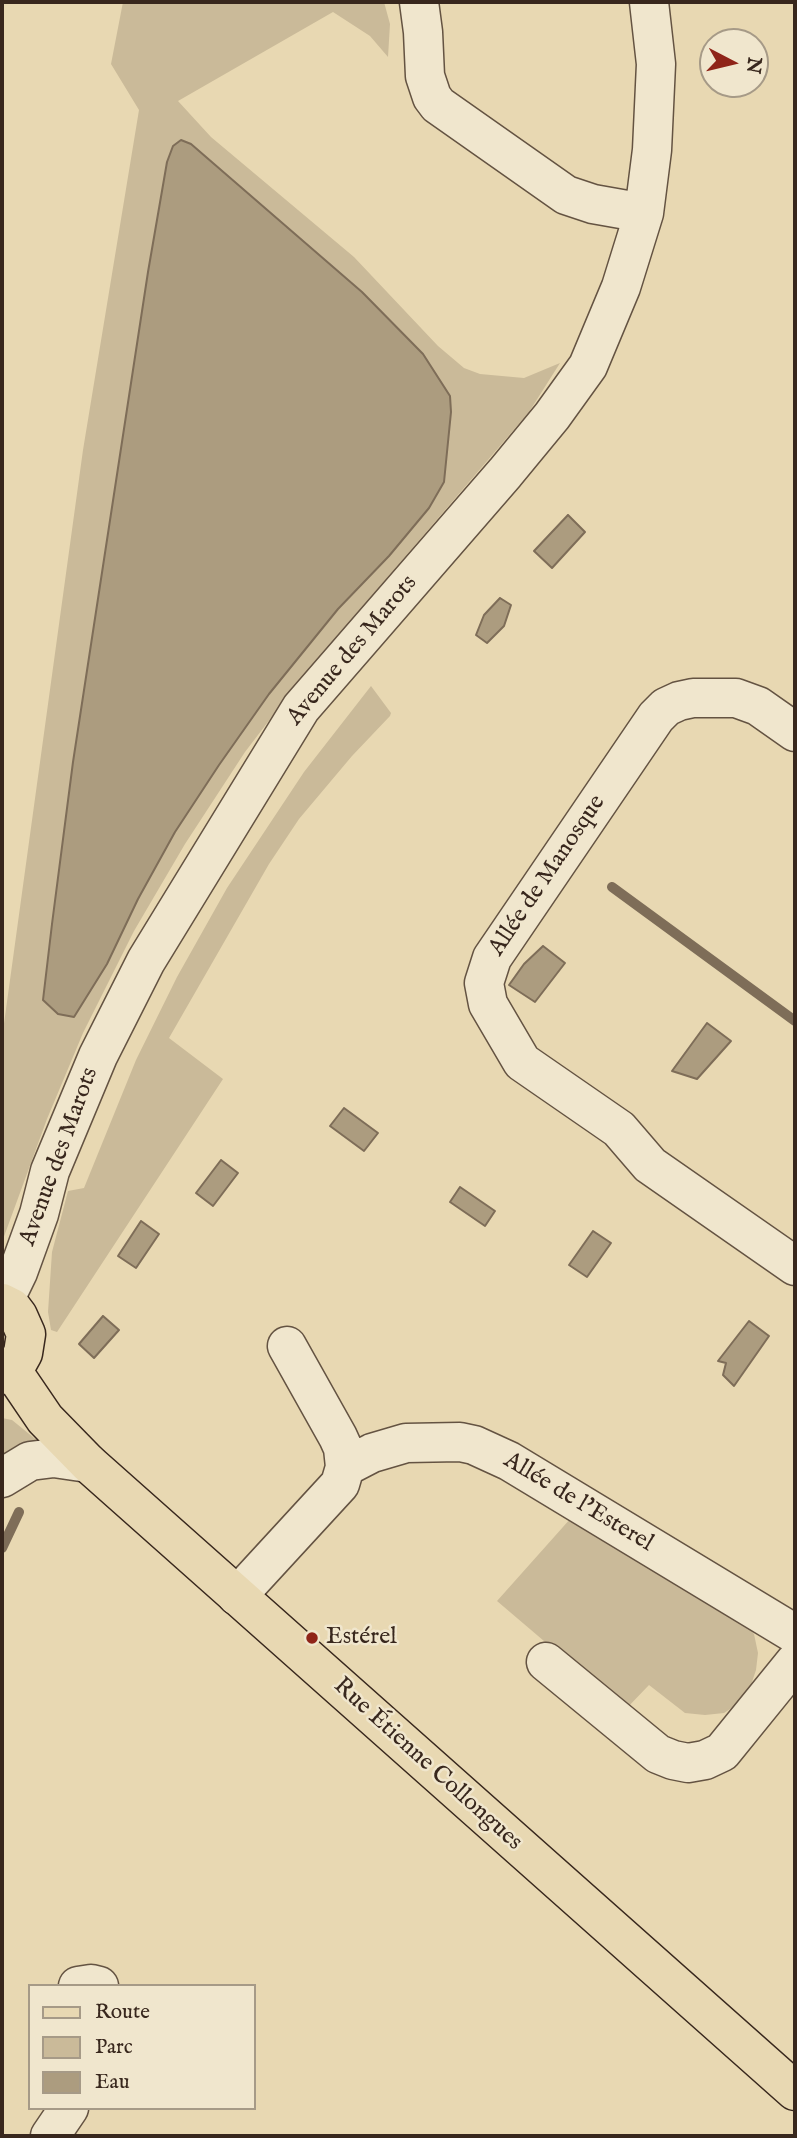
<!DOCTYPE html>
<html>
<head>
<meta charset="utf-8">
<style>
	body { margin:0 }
	#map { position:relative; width:797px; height:2138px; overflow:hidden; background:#e8d8b2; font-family:"IM FELL English",serif }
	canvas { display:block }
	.frame { position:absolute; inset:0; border:4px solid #38271d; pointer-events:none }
	.legend { position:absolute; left:28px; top:1984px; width:228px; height:126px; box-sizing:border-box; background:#f0e6cd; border:2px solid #a69a87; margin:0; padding:9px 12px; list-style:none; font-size:21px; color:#38271d }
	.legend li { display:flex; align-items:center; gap:14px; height:35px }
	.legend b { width:35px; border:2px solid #a69a87 }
	.north { position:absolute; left:699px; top:28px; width:70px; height:70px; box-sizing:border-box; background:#f0e6cd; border:2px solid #a69a87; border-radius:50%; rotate:97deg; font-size:19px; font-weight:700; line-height:28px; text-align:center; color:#38271d }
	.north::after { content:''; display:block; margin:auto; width:24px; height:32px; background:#8f2418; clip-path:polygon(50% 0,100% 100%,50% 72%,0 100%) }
</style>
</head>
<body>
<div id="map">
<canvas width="797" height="2138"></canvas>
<div class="frame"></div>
<ul class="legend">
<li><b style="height:9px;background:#e8d8b2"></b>Route</li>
<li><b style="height:19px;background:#caba99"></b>Parc</li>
<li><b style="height:19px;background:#ac9c7f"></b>Eau</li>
</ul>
<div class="north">N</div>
</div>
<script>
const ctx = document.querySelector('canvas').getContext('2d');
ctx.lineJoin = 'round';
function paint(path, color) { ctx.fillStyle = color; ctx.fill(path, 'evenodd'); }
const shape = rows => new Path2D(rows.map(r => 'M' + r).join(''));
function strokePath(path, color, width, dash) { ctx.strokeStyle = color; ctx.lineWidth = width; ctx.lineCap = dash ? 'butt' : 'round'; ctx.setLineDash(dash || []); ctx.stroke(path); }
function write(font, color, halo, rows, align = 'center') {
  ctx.font = font + ' "IM FELL English",serif'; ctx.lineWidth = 5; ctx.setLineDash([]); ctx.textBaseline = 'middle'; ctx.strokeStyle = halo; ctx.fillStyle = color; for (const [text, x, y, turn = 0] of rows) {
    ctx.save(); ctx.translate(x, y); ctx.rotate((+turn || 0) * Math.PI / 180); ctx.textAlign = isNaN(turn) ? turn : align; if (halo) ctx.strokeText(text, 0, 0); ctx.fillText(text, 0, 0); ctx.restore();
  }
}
paint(shape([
	[123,2,384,2,390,24,388,57,370,36,333,12,178,101,211,137,354,257,438,346,464,368,480,374,524,378,560,363,529,412,303,676,245,752,185,844,134,931,83,1033,47,1119,2,1242,2,1038,83,450,139,110,111,64],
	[371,686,391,713,390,716,352,756,299,819,269,864,169,1038,223,1079,57,1332,51,1330,48,1312,52,1252,68,1191,84,1188,136,1060,177,977,227,888,304,772],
	[2,1418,12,1420,39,1442,2,1459],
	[571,1518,743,1620,754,1634,758,1653,756,1670,750,1688,739,1703,724,1713,705,1715,685,1713,649,1685,625,1710,497,1601]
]), '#caba99');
const water = shape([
	[181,140,191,144,362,292,423,354,450,396,451,412,444,482,429,508,389,556,338,609,269,694,219,765,175,832,138,899,107,964,74,1017,58,1014,43,1000,52,924,73,762,148,272,167,162,173,146,181,140],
	[568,515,585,532,552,568,534,551,568,515],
	[500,598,511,605,504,626,487,643,476,635,484,615,500,598],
	[543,946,565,963,535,1002,509,985,524,964,543,946],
	[707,1023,731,1041,697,1079,672,1071,707,1023],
	[344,1108,378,1133,364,1151,330,1126,344,1108],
	[221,1160,238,1173,213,1206,196,1193,221,1160],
	[460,1187,495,1211,485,1226,450,1202,460,1187],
	[141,1221,159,1234,136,1268,118,1256,141,1221],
	[593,1231,611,1243,587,1277,569,1265,593,1231],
	[103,1316,119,1330,94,1358,79,1344,103,1316],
	[749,1321,769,1336,734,1386,723,1375,726,1363,718,1361,749,1321]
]);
paint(water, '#ac9c7f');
strokePath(water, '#7e6d58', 2);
strokePath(shape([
	[612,887,795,1021],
	[2,1548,19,1512]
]), '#7e6d58', 10);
const minor = shape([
	[419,2,423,32,425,76,432,97,438,105,566,195,593,204,644,213],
	[795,732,758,706,736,698,693,698,679,701,666,707,656,717,492,958,484,983,488,1004,522,1062,619,1129,650,1165,795,1266],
	[3,1303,18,1272,39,1214,50,1171,98,1056,146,961,301,708,505,473,552,416,588,366,621,287,644,213,652,150,656,64,649,2],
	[287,1346,338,1437,343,1448,345,1467],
	[2,1478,30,1461,54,1458,88,1463],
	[237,1596,340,1484,345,1467,372,1453,406,1443,460,1442,474,1445,509,1461,795,1634],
	[546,1662,658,1754,673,1760,688,1763,705,1760,722,1752,795,1662],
	[78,1986,91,1984,99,1986],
	[50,2136,69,2108]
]);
const major = shape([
	[2,1303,12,1308,18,1316,26,1334,23,1353,18,1362,2,1375],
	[11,1369,45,1419,88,1463,795,2091]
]);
strokePath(minor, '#645342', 41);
strokePath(major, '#38271d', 41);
strokePath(minor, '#f0e6cd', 38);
strokePath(major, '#e8d8b2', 38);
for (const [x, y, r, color] of [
	[312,1638,7,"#8f2418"]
]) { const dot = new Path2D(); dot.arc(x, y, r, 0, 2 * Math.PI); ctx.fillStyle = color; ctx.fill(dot); strokePath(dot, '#f0e6cd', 2.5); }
write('24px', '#38271d', '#f0e6cd', [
	["Avenue des Marots",353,651,-50],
	["Allée de Manosque",548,876,-56],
	["Avenue des Marots",60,1157,-70],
	["Allée de l'Esterel",578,1503,31],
	["Rue Étienne Collongues",427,1765,42]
]);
write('24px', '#38271d', '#f0e6cd', [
	["Estérel",326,1638]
], 'left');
</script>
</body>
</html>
